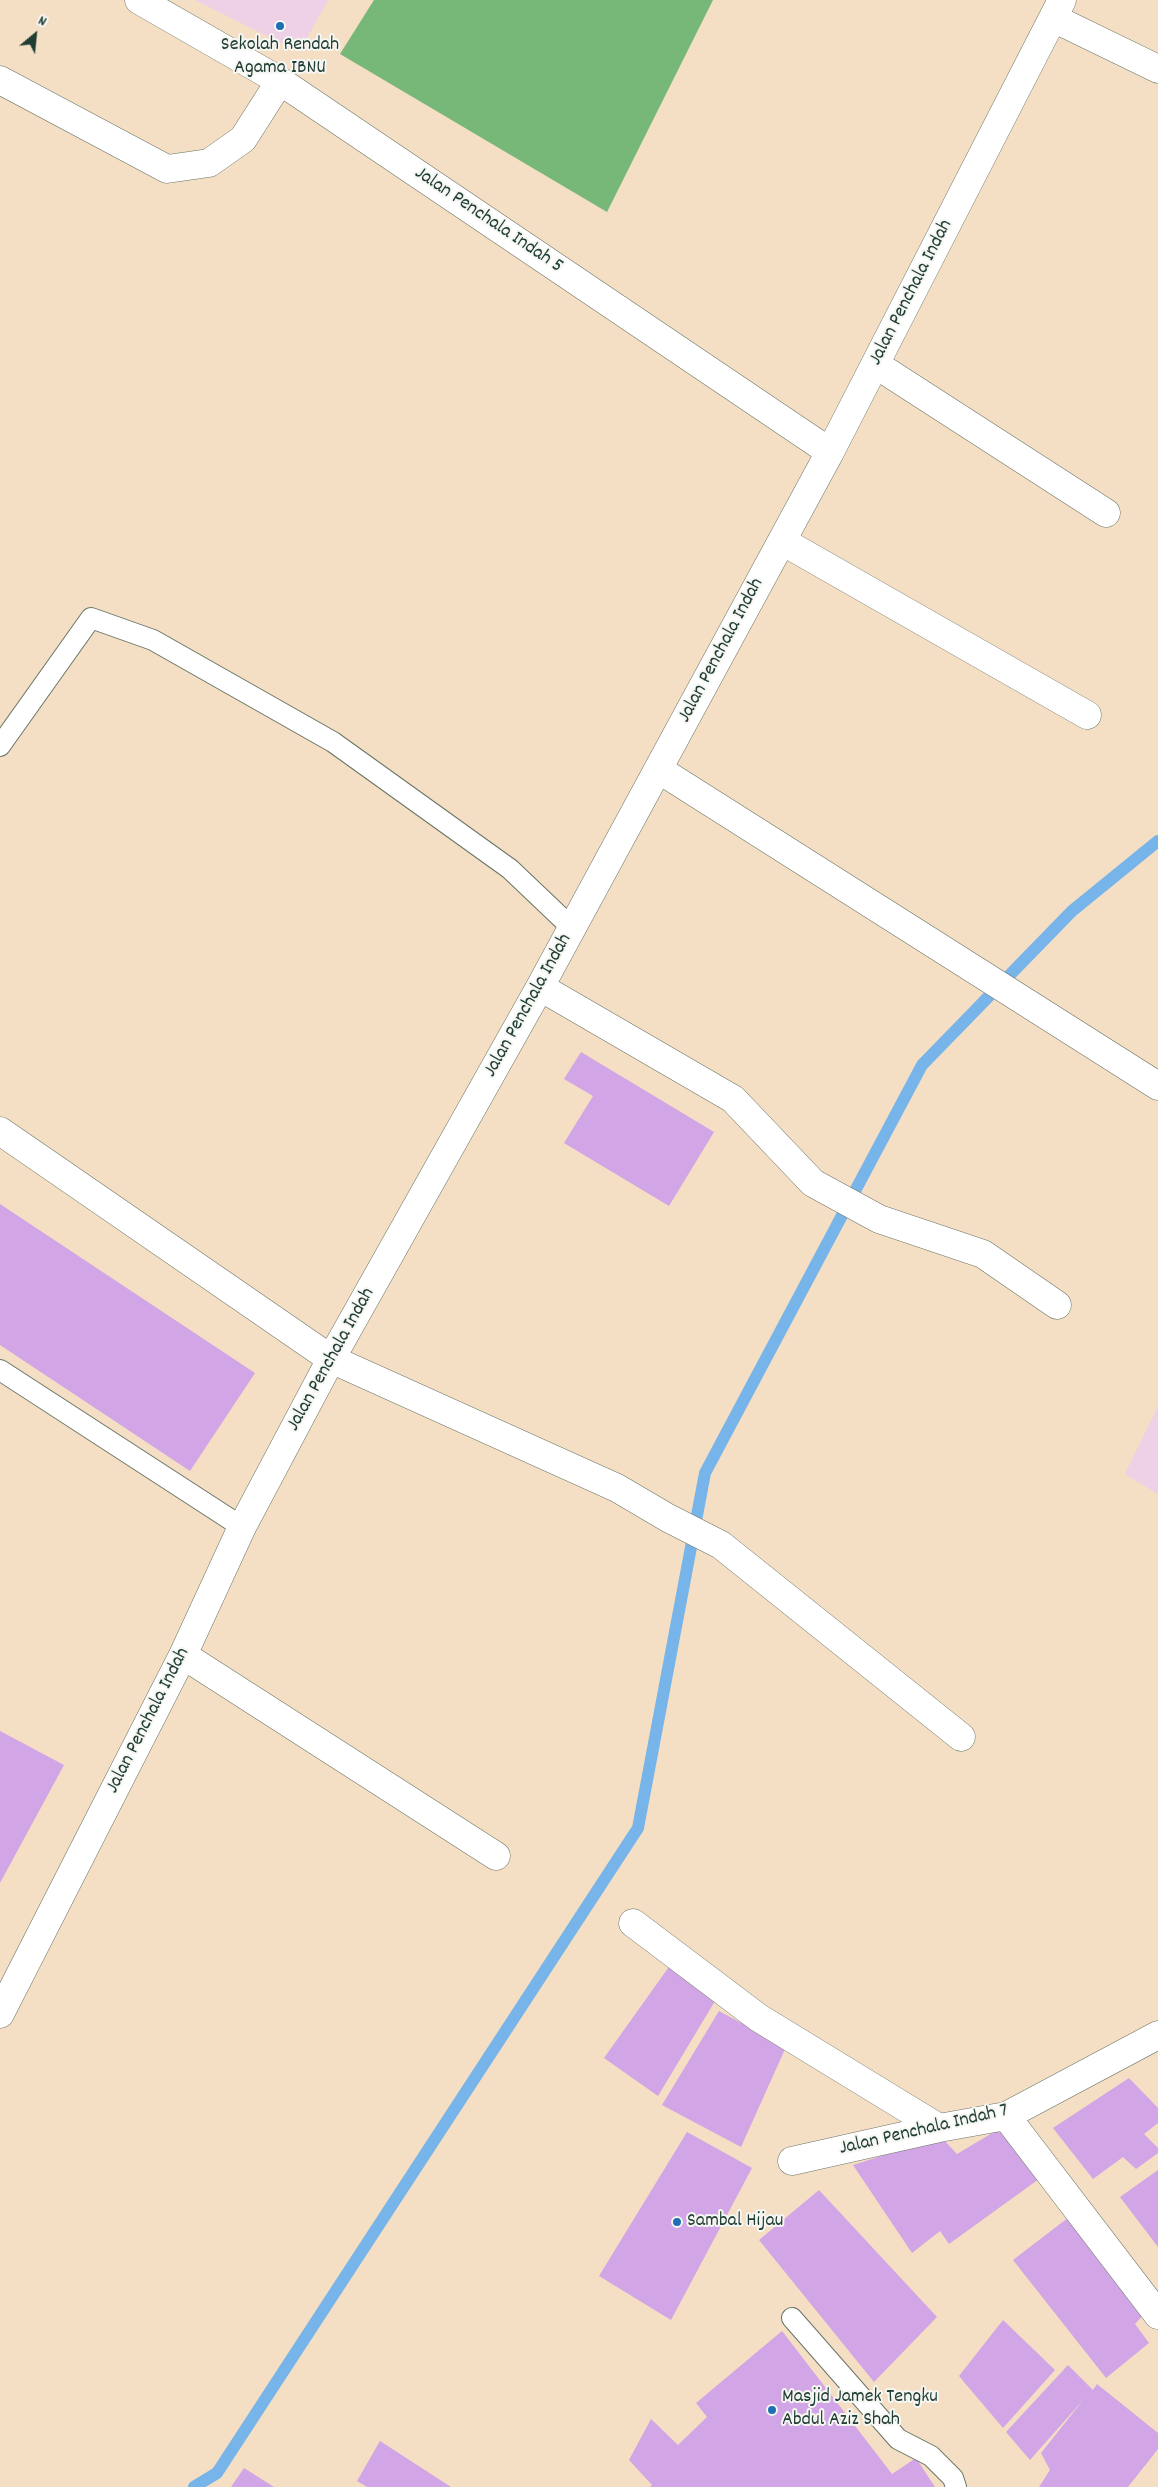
<!DOCTYPE html>
<html>
<head>
<meta charset="utf-8">
<style>
	body { margin:0 }
	#map { position:relative; width:1158px; height:2487px; overflow:hidden; background:#f4dec4; font-family:Dekko,sans-serif }
	canvas { display:block }
	.north { position:absolute; left:10px; top:10px; width:50px; height:50px; -webkit-text-stroke:4px #f6f6f2; paint-order:stroke; rotate:28deg; font-size:14px; font-weight:700; line-height:20px; text-align:center; color:#1f3d34 }
	.north::after { content:''; display:block; margin:auto; width:18px; height:22px; background:#1f3d34; clip-path:polygon(50% 0,100% 100%,50% 72%,0 100%) }
</style>
</head>
<body>
<div id="map">
<canvas width="1158" height="2487"></canvas>
<div class="north">N</div>
</div>
<script>
const ctx = document.querySelector('canvas').getContext('2d');
ctx.lineJoin = 'round';
function paint(path, color) { ctx.fillStyle = color; ctx.fill(path, 'evenodd'); }
const shape = rows => new Path2D(rows.map(r => 'M' + r).join(''));
function strokePath(path, color, width, dash) { ctx.strokeStyle = color; ctx.lineWidth = width; ctx.lineCap = dash ? 'butt' : 'round'; ctx.setLineDash(dash || []); ctx.stroke(path); }
function write(font, color, halo, rows, align = 'center') {
  ctx.font = font + ' Dekko,sans-serif'; ctx.lineWidth = 4; ctx.setLineDash([]); ctx.textBaseline = 'middle'; ctx.strokeStyle = halo; ctx.fillStyle = color; for (const [text, x, y, turn = 0] of rows) {
    ctx.save(); ctx.translate(x, y); ctx.rotate((+turn || 0) * Math.PI / 180); ctx.textAlign = isNaN(turn) ? turn : align; if (halo) ctx.strokeText(text, 0, 0); ctx.fillText(text, 0, 0); ctx.restore();
  }
}
paint(shape([
	[195,0,328,0,299,52],
	[1158,1406,1158,1494,1125,1474]
]), '#eed0e7');
paint(shape([
	[374,0,713,0,607,212,340,54]
]), '#77b778');
strokePath(shape([
	[194,2487,217,2473,638,1828,705,1473,922,1065,1072,911,1158,841]
]), '#76b4e9', 12);
paint(shape([
	[581,1052,714,1132,669,1206,564,1143,593,1096,564,1079],
	[0,1204,255,1373,190,1471,0,1345],
	[0,1731,64,1765,0,1883],
	[671,1964,718,1996,658,2096,604,2058],
	[719,2011,786,2047,741,2147,662,2105],
	[1129,2078,1158,2108,1158,2123,1144,2134,1158,2148,1158,2153,1136,2169,1123,2157,1093,2179,1053,2128],
	[999,2129,1039,2179,949,2244,940,2231,912,2253,853,2165,941,2137,957,2154],
	[687,2132,752,2168,671,2320,599,2276],
	[1158,2170,1158,2247,1120,2197],
	[819,2190,937,2317,874,2382,759,2240],
	[1073,2214,1148,2310,1135,2324,1149,2343,1106,2378,1013,2260],
	[1003,2320,1055,2370,1003,2428,959,2376],
	[782,2331,892,2474,916,2458,935,2487,650,2487,652,2485,629,2460,651,2419,678,2445,707,2417,696,2403],
	[1068,2365,1093,2390,1097,2384,1158,2433,1158,2449,1128,2487,1039,2487,1050,2470,1041,2453,1084,2399,1030,2460,1006,2432],
	[380,2441,451,2487,367,2487,357,2481],
	[244,2468,274,2487,231,2487]
]), '#d1a5e6');
const service = shape([
	[0,746,91,618,153,640,333,742,510,869,572,928],
	[0,1370,242,1527],
	[792,2318,898,2439,931,2456,953,2478,956,2487]
]);
const minor = shape([
	[139,0,280,81,830,452],
	[1053,18,1158,69],
	[0,80,167,169,209,163,243,139,280,81],
	[875,364,1106,513],
	[782,541,1087,715],
	[658,769,1158,1086],
	[540,987,733,1099,813,1183,879,1219,983,1254,1057,1305],
	[0,1131,331,1359,617,1488,668,1518,721,1545,961,1737],
	[183,1655,496,1856],
	[633,1923,759,2018,939,2128],
	[0,2014,183,1655,242,1527,331,1359,540,987,830,452,1062,0],
	[1006,2116,1158,2315],
	[792,2161,939,2128,1006,2116,1158,2035]
]);
strokePath(service, '#6a7566', 22);
strokePath(minor, '#6a7566', 29);
strokePath(service, '#fff', 20);
strokePath(minor, '#fff', 28);
for (const [x, y, r, color] of [
	[280,26,5,"#1f6fb2"],
	[677,2222,5,"#1f6fb2"],
	[772,2410,5,"#1f6fb2"]
]) { const dot = new Path2D(); dot.arc(x, y, r, 0, 2 * Math.PI); ctx.fillStyle = color; ctx.fill(dot); strokePath(dot, '#f6f6f2', 2); }
write('20px', '#1f3d34', '#f6f6f2', [
	["Sekolah Rendah",280,46,"center"],
	["Agama IBNU",280,69,"center"],
	["Sambal Hijau",687,2222],
	["Masjid Jamek Tengku",782,2398],
	["Abdul Aziz Shah",782,2421]
], 'left');
write('20px', '#1f3d34', '#f6f6f2', [
	["Jalan Penchala Indah 5",488,221,34],
	["Jalan Penchala Indah",912,293,-63],
	["Jalan Penchala Indah",722,651,-62],
	["Jalan Penchala Indah",529,1006,-61],
	["Jalan Penchala Indah",332,1360,-61],
	["Jalan Penchala Indah",149,1721,-63],
	["Jalan Penchala Indah 7",924,2131,-13]
]);
</script>
</body>
</html>
